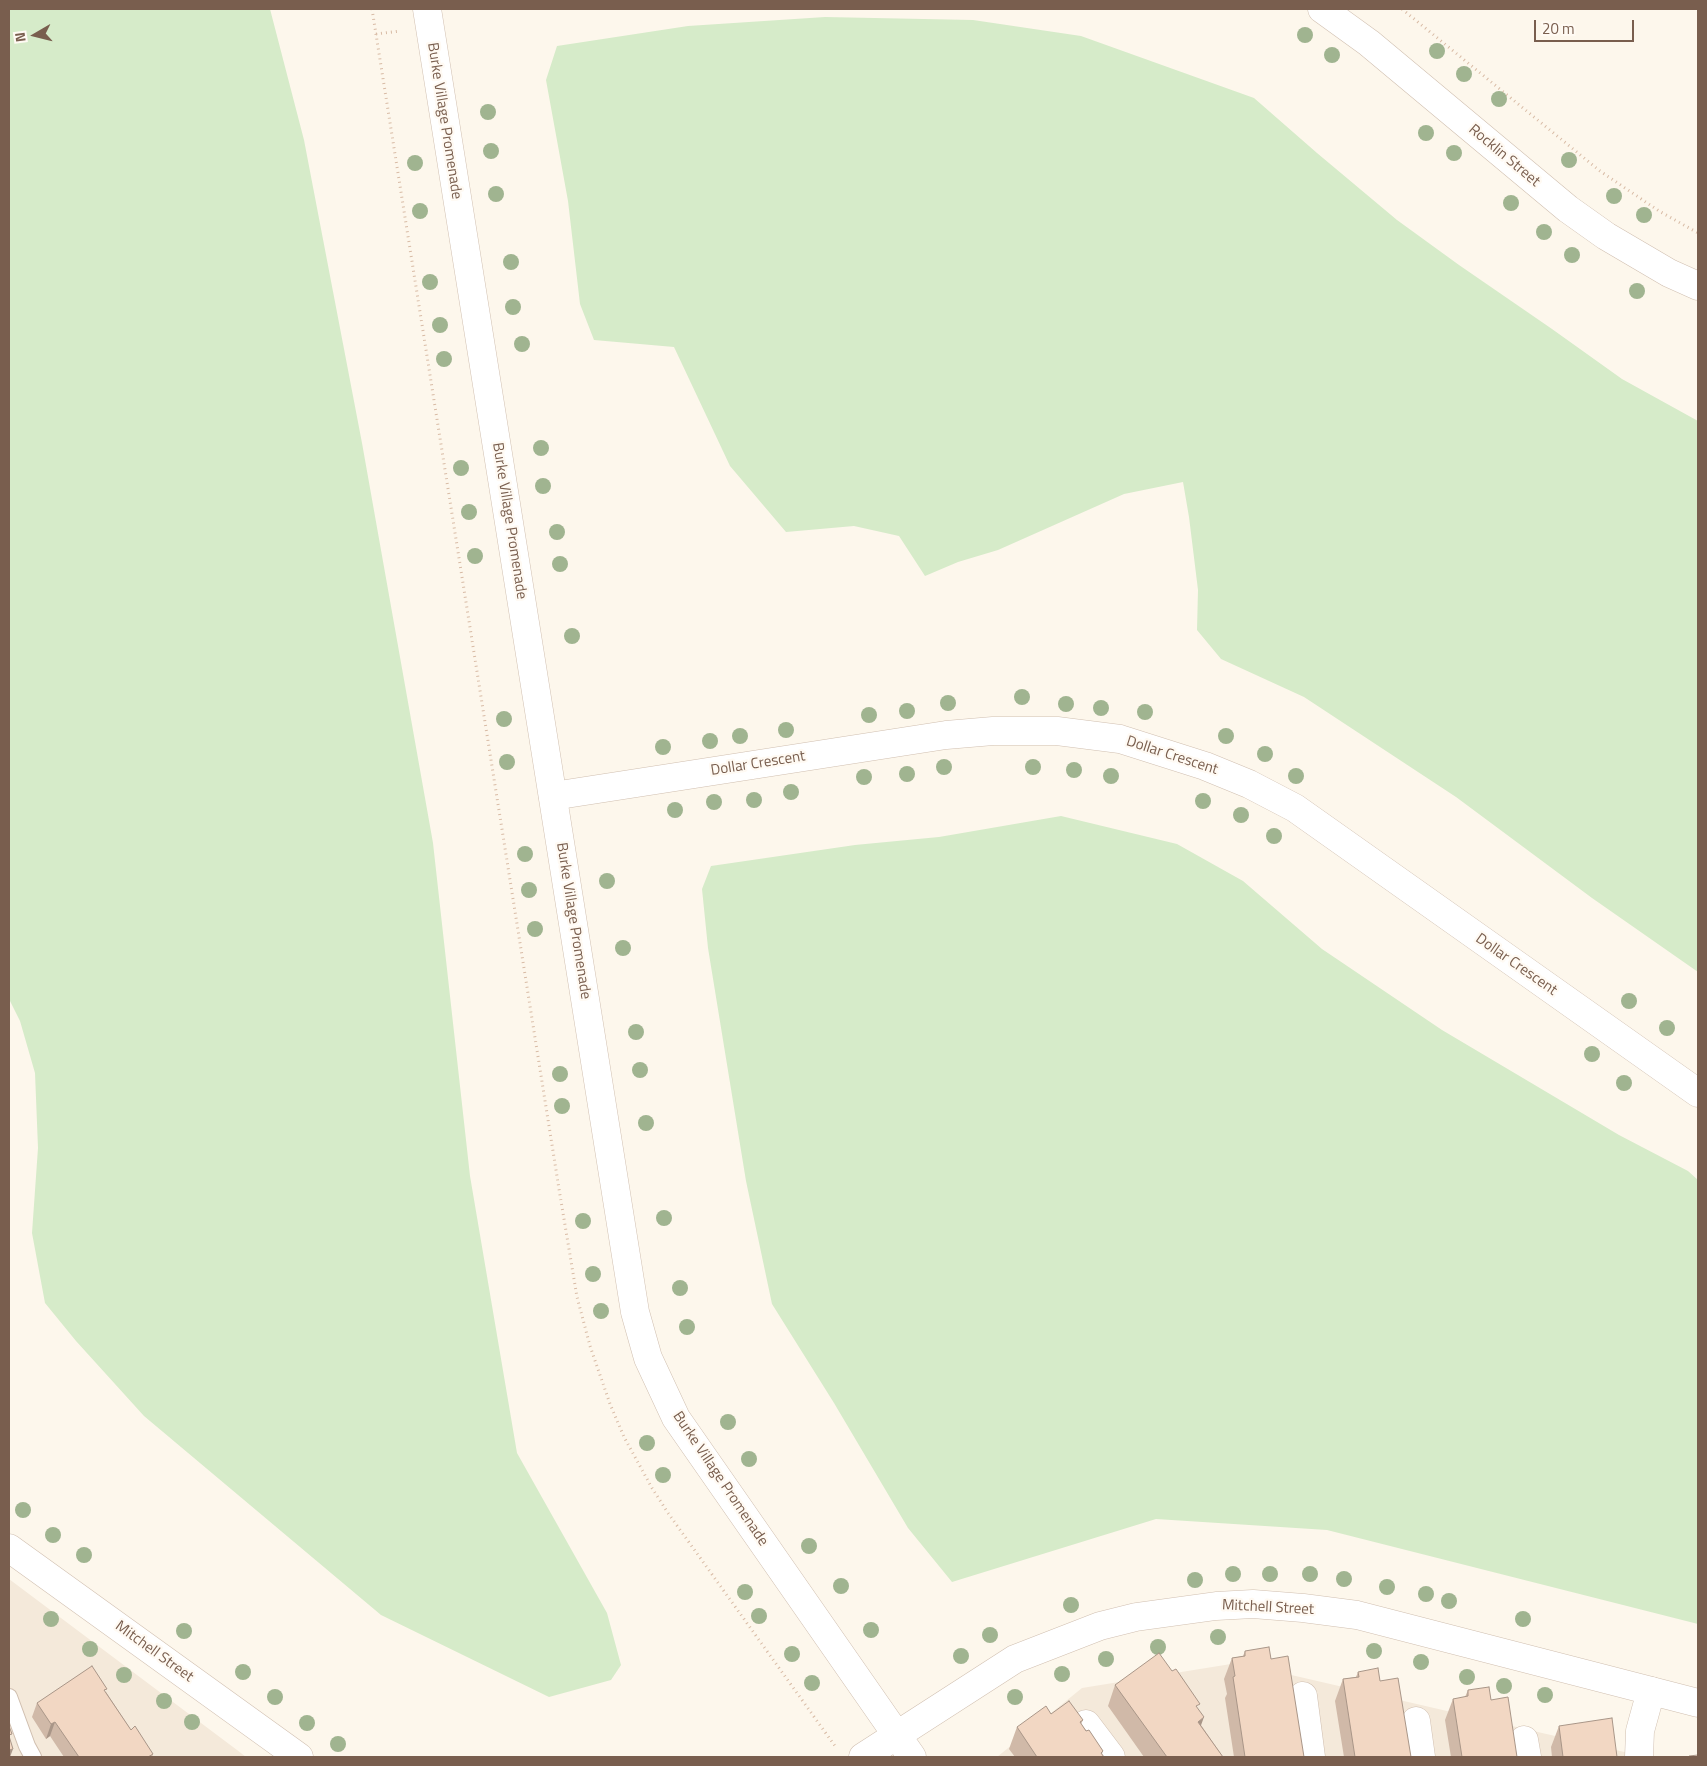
<!DOCTYPE html>
<html>
<head>
<meta charset="utf-8">
<style>
	body { margin:0 }
	#map { position:relative; width:1707px; height:1766px; overflow:hidden; background:#fdf7ec; font-family:"Titillium Web",sans-serif }
	canvas { display:block }
	.frame { position:absolute; inset:0; border:10px solid #795e4e; pointer-events:none }
	.north { position:absolute; left:10px; top:10px; width:50px; height:50px; -webkit-text-stroke:4px #fffaf3; paint-order:stroke; rotate:262deg; font-size:14px; font-weight:700; line-height:20px; text-align:center; color:#795e4e }
	.north::after { content:''; display:block; margin:auto; width:18px; height:22px; background:#795e4e; clip-path:polygon(50% 0,100% 100%,50% 72%,0 100%) }
	.scale { position:absolute; left:1534px; top:20px; width:100px; height:22px; box-sizing:border-box; border:2px solid #795e4e; border-top:0; padding-left:6px; font-size:15px; line-height:18px; white-space:nowrap; color:#795e4e; -webkit-text-stroke:4px #fffaf3; paint-order:stroke }
</style>
</head>
<body>
<div id="map">
<canvas width="1707" height="1766"></canvas>
<div class="frame"></div>
<div class="north">N</div>
<div class="scale">20 m</div>
</div>
<script>
const ctx = document.querySelector('canvas').getContext('2d');
ctx.lineJoin = 'round';
function paint(path, color) { ctx.fillStyle = color; ctx.fill(path, 'evenodd'); }
const shape = rows => new Path2D(rows.map(r => 'M' + r).join(''));
function strokePath(path, color, width, dash) { ctx.strokeStyle = color; ctx.lineWidth = width; ctx.lineCap = dash ? 'butt' : 'round'; ctx.setLineDash(dash || []); ctx.stroke(path); }
function write(font, color, halo, rows, align = 'center') {
  ctx.font = font + ' "Titillium Web",sans-serif'; ctx.lineWidth = 4.5; ctx.setLineDash([]); ctx.textBaseline = 'middle'; ctx.strokeStyle = halo; ctx.fillStyle = color; for (const [text, x, y, turn = 0] of rows) {
    ctx.save(); ctx.translate(x, y); ctx.rotate((+turn || 0) * Math.PI / 180); ctx.textAlign = isNaN(turn) ? turn : align; if (halo) ctx.strokeText(text, 0, 0); ctx.fillText(text, 0, 0); ctx.restore();
  }
}
paint(shape([
	[9,1579,237,1750,246,1757,9,1757],
	[1231,1664,1261,1668,1646,1757,997,1757,1082,1688]
]), '#f4e9da');
paint(shape([
	[9,9,270,9,304,140,362,443,433,843,470,1176,517,1453,607,1613,621,1665,611,1680,549,1697,381,1615,144,1416,76,1341,45,1303,32,1233,38,1148,35,1073,20,1021,9,999],
	[825,17,973,20,1081,36,1254,98,1317,153,1397,220,1459,265,1552,329,1622,379,1698,421,1698,972,1592,898,1456,797,1304,697,1221,659,1197,630,1198,590,1189,517,1183,482,1124,494,998,550,958,562,925,576,899,536,854,526,786,532,730,466,674,347,594,340,580,304,568,201,546,80,557,46,688,26],
	[1061,816,1177,844,1243,881,1322,949,1442,1030,1619,1135,1688,1171,1698,1180,1698,1624,1327,1530,1156,1519,952,1582,908,1528,834,1403,772,1304,746,1181,708,948,702,889,711,866,855,845,939,837]
]), '#d6ebc9');
const service = shape([
	[9,1697,27,1746,33,1757]
]);
const minor = shape([
	[553,796,946,735,993,731,1057,731,1120,739,1205,766,1249,784,1295,808,1698,1093],
	[1303,1696,1311,1757],
	[1416,1721,1421,1757],
	[1086,1724,1111,1757],
	[1524,1740,1527,1757],
	[1639,1757,1640,1731,1651,1691]
]);
const tertiary = shape([
	[427,9,635,1312,648,1358,676,1418,912,1757],
	[1322,9,1369,43,1568,209,1606,236,1669,273,1698,286],
	[9,1548,299,1757],
	[863,1757,1015,1659,1100,1626,1136,1617,1216,1606,1253,1604,1303,1608,1357,1615,1698,1703]
]);
strokePath(service, '#d0bfb0', 18);
strokePath(minor, '#d0bfb0', 29);
strokePath(tertiary, '#d0bfb0', 29);
strokePath(shape([
	[372,9,559,1189,577,1297,590,1346,610,1404,624,1437,652,1488,668,1513,835,1746],
	[1402,9,1600,171,1659,211,1698,233],
	[376,34,400,31]
]), '#d8bba5', 3, [1, 4]);
strokePath(service, '#fff', 16);
strokePath(minor, '#fff', 28);
strokePath(tertiary, '#fff', 28);
ctx.fillStyle = '#a0b490';
for (const [x, y] of [
	[1305,35],
	[1437,51],
	[1332,55],
	[1464,74],
	[1499,99],
	[488,112],
	[1426,133],
	[491,151],
	[1454,153],
	[1569,160],
	[415,163],
	[496,194],
	[1614,196],
	[1511,203],
	[420,211],
	[1644,215],
	[1544,232],
	[1572,255],
	[511,262],
	[430,282],
	[1637,291],
	[513,307],
	[440,325],
	[522,344],
	[444,359],
	[541,448],
	[461,468],
	[543,486],
	[469,512],
	[557,532],
	[475,556],
	[560,564],
	[572,636],
	[1022,697],
	[948,703],
	[1066,704],
	[1101,708],
	[907,711],
	[1145,712],
	[869,715],
	[504,719],
	[786,730],
	[740,736],
	[1226,736],
	[710,741],
	[663,747],
	[1265,754],
	[507,762],
	[944,767],
	[1033,767],
	[1074,770],
	[907,774],
	[1111,776],
	[1296,776],
	[864,777],
	[791,792],
	[754,800],
	[1203,801],
	[714,802],
	[675,810],
	[1241,815],
	[1274,836],
	[525,854],
	[607,881],
	[529,890],
	[535,929],
	[623,948],
	[1629,1001],
	[1667,1028],
	[636,1032],
	[1592,1054],
	[640,1070],
	[560,1074],
	[1624,1083],
	[562,1106],
	[646,1123],
	[664,1218],
	[583,1221],
	[593,1274],
	[680,1288],
	[601,1311],
	[687,1327],
	[728,1422],
	[647,1443],
	[749,1459],
	[663,1475],
	[23,1510],
	[53,1535],
	[809,1546],
	[84,1555],
	[1233,1574],
	[1270,1574],
	[1310,1574],
	[1344,1579],
	[1195,1580],
	[841,1586],
	[1387,1587],
	[745,1592],
	[1426,1594],
	[1449,1601],
	[1071,1605],
	[759,1616],
	[51,1619],
	[1523,1619],
	[871,1630],
	[184,1631],
	[990,1635],
	[1218,1637],
	[1158,1647],
	[90,1649],
	[1374,1651],
	[792,1654],
	[961,1656],
	[1106,1659],
	[1421,1662],
	[243,1672],
	[1062,1674],
	[124,1675],
	[1467,1677],
	[812,1683],
	[1504,1686],
	[1545,1695],
	[275,1697],
	[1015,1697],
	[164,1701],
	[192,1722],
	[307,1723],
	[338,1744]
]) { ctx.beginPath(); ctx.arc(x, y, 8, 0, 2 * Math.PI); ctx.fill(); }
paint(shape([
	[1245,1651,1271,1659,1304,1757,1234,1757,1225,1698,1227,1694,1224,1679,1232,1658,1243,1656],
	[1358,1672,1380,1681,1411,1757,1344,1757,1335,1701,1343,1679,1356,1677],
	[1115,1685,1198,1709,1201,1725,1223,1757,1144,1757,1108,1706],
	[1468,1690,1491,1700,1517,1757,1451,1757,1445,1720,1453,1699,1465,1697],
	[106,1692,131,1730,153,1754,152,1757,64,1757,50,1736,46,1739,32,1717,37,1703],
	[1051,1714,1083,1720,1081,1724,1103,1751,1102,1754,1104,1757,1015,1757,1009,1749,1017,1727],
	[1559,1726,1617,1757,1552,1757,1551,1747]
]), '#d0b9a8');
paint(shape([
	[1204,1717,1196,1739,1198,1722],
	[55,1722,50,1736,46,1739,51,1724],
	[13,1749,10,1757,9,1757,9,1750]
]), '#a99688');
const building = shape([
	[1269,1647,1271,1659,1288,1656,1304,1757,1245,1757,1233,1677,1235,1676,1232,1658,1245,1656,1245,1651,1269,1647],
	[1159,1653,1172,1671,1176,1669,1200,1704,1196,1706,1204,1717,1198,1722,1223,1757,1167,1757,1115,1685,1159,1653],
	[92,1666,107,1689,104,1690,131,1730,135,1726,153,1754,148,1757,79,1757,55,1722,51,1724,37,1703,92,1666],
	[1378,1668,1380,1681,1398,1678,1411,1757,1355,1757,1343,1679,1359,1677,1358,1672,1378,1668],
	[1489,1687,1491,1700,1508,1697,1517,1757,1462,1757,1453,1699,1468,1696,1468,1690,1489,1687],
	[1069,1701,1083,1720,1080,1722,1086,1731,1089,1730,1103,1751,1101,1753,1104,1757,1037,1757,1017,1727,1046,1706,1051,1714,1069,1701],
	[1612,1718,1617,1757,1563,1757,1559,1726,1612,1718],
	[9,1726,12,1734,9,1735,9,1726],
	[9,1736,13,1749,9,1750,9,1736],
	[1698,1755,1698,1757,1690,1757,1689,1756,1698,1755]
]);
paint(building, '#f2d7c3');
strokePath(building, '#a99688', 1);
write('15px', '#795e4e', '#fffaf3', [
	["Burke Village Promenade",444,121,81],
	["Rocklin Street",1504,156,40],
	["Burke Village Promenade",509,521,81],
	["Dollar Crescent",1172,756,18],
	["Dollar Crescent",758,764,-9],
	["Burke Village Promenade",573,921,81],
	["Dollar Crescent",1516,965,35],
	["Burke Village Promenade",720,1479,56],
	["Mitchell Street",1268,1608,3],
	["Mitchell Street",154,1652,36]
]);
</script>
</body>
</html>
